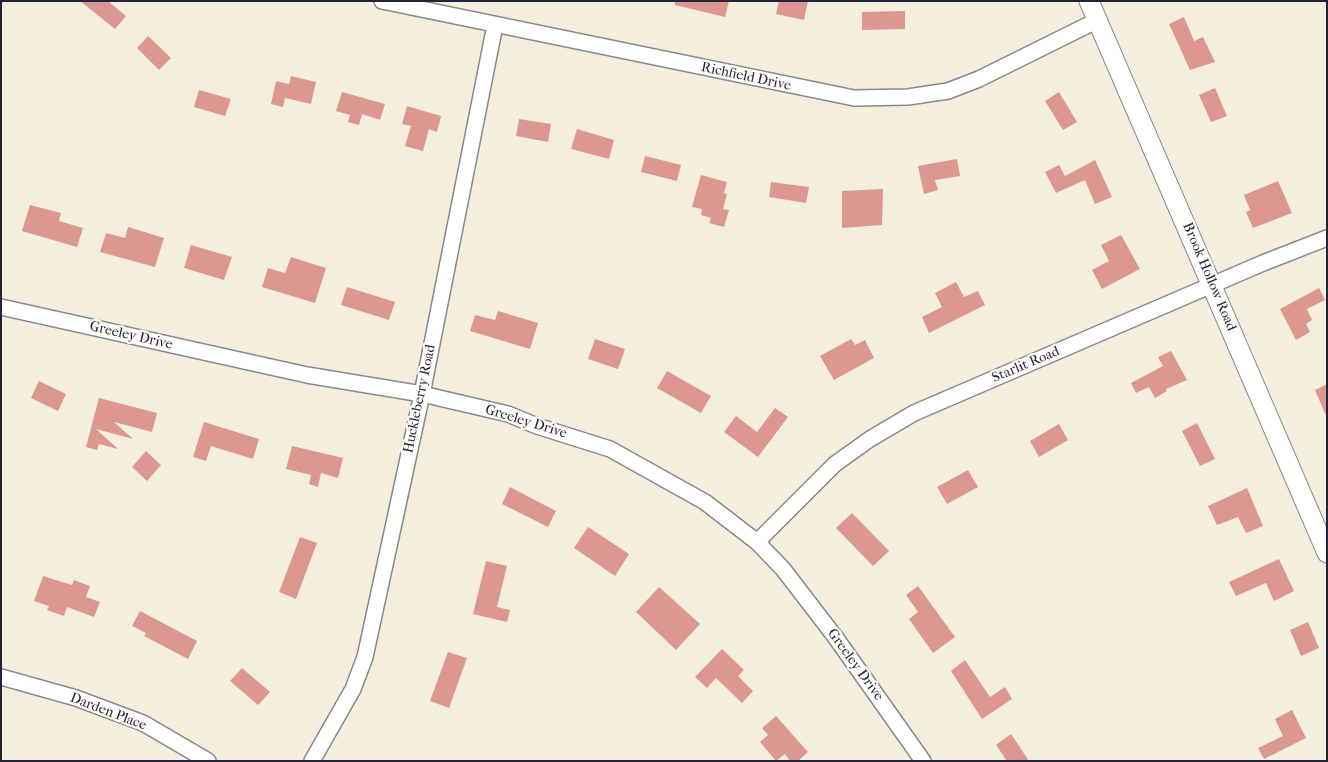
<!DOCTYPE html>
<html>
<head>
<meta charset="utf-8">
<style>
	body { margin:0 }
	#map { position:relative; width:1328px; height:762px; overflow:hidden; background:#f3efdc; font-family:"IM FELL French Canon",serif }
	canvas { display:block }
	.frame { position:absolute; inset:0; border:2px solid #22223b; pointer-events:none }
</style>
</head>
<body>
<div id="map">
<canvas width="1328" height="762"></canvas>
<div class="frame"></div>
</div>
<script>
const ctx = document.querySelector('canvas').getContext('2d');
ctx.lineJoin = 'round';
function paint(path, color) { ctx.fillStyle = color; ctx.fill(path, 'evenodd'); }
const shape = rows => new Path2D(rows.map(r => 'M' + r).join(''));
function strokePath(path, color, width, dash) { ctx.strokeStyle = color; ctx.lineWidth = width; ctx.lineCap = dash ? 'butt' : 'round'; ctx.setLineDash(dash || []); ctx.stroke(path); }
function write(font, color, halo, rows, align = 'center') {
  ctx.font = font + ' "IM FELL French Canon",serif'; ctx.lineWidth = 4.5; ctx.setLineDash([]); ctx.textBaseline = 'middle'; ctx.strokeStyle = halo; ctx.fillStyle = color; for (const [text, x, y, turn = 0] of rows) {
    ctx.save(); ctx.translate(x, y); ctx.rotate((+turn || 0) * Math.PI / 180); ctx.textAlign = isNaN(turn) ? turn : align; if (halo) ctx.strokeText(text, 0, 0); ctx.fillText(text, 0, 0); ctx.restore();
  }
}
paint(shape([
	[80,1,108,1,126,16,115,29],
	[675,1,729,1,725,17,675,5],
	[779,1,808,1,804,20,776,14],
	[905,11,905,29,862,30,862,12],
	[1184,17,1194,41,1203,37,1215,62,1190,70,1169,24],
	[148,36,171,58,159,70,137,48],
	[291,76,316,82,311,104,285,98,283,107,271,104,276,81,289,84],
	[1215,88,1227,116,1211,122,1199,95],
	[199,90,231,99,225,116,194,107],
	[342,92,385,104,380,120,362,114,359,125,348,122,350,115,336,111],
	[1059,92,1077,122,1063,130,1045,101],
	[407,106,441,116,437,132,429,129,423,151,405,146,411,126,402,124],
	[519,119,551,124,548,142,516,136],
	[577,129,614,140,609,159,571,149],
	[645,156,681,165,677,181,641,172],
	[957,159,960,176,935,180,938,190,924,194,918,166],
	[1095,160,1112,197,1095,204,1085,180,1056,193,1045,172,1059,165,1065,176],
	[701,175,727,182,724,193,727,194,723,209,729,210,724,227,709,223,711,218,701,215,702,209,692,207],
	[1278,181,1292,213,1253,228,1246,212,1250,210,1244,195],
	[771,182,809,187,806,203,769,197],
	[883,189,882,225,842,228,842,191],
	[30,205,61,213,59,221,83,228,77,247,22,231],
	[128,227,164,238,155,267,100,252,106,233,125,238],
	[1121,235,1140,269,1102,289,1092,270,1109,261,1101,245],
	[191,245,232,257,224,280,184,268],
	[291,257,326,268,315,303,262,287,268,268,285,273],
	[956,282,964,297,978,291,985,305,929,333,922,317,942,307,935,293],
	[347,287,395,302,389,320,341,305],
	[1319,288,1325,300,1307,309,1312,320,1306,324,1310,332,1296,340,1280,309],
	[498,311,538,323,530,349,470,331,475,315,495,320],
	[595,339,625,349,618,369,588,359],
	[851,339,855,345,865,340,874,358,834,380,820,356],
	[1171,351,1187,380,1166,389,1167,391,1155,398,1149,387,1136,393,1131,383,1163,366,1158,357],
	[667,371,711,396,701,413,657,388],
	[39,381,66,394,58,411,31,398],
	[1327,384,1327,418,1315,390],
	[99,398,157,413,152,432,114,422,133,439,96,429,118,449,99,444,97,450,86,447],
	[775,408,788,417,758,457,724,432,736,416,757,432],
	[204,422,259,439,253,459,211,446,206,461,193,457],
	[1197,423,1215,459,1200,466,1182,431],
	[1059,424,1068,440,1039,457,1030,441],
	[292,446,343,458,338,478,321,473,318,487,309,484,311,475,286,469],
	[146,451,161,465,147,481,132,467],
	[968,470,978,487,947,504,937,487],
	[510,487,556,511,548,527,502,504],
	[1247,488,1263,526,1246,533,1238,517,1217,525,1208,506],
	[852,513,889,551,873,566,836,528],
	[588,527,629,554,615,576,574,548],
	[300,537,317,543,296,599,279,592],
	[1279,559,1294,591,1274,601,1266,583,1236,596,1229,582],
	[486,561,507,566,497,607,510,610,507,622,473,614],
	[43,576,72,585,74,580,90,586,86,597,100,602,94,617,67,607,64,616,47,610,49,606,34,601],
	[918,586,955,637,933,653,909,619,918,612,906,595],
	[659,587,700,624,676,650,636,612],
	[140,611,197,641,188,659,144,636,146,633,132,626],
	[1308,622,1319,648,1301,656,1290,630],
	[722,649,744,670,738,676,753,691,742,703,716,678,707,688,695,677],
	[448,652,467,658,449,708,430,701],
	[965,660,990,697,1005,687,1012,699,982,719,951,671],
	[242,668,270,692,258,705,230,681],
	[1292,710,1306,738,1264,759,1258,748,1283,736,1275,719],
	[776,716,808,752,798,761,790,761,785,754,776,761,760,742,768,735,762,728],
	[1011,734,1029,761,1007,761,996,745]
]), '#dd9791');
const minor = shape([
	[382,1,854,98,908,97,948,91,979,79,1098,20],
	[1,307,307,375,422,394,508,414,537,426,610,449,705,502,757,542,783,569,836,638,923,761],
	[757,542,835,464,870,439,914,413,1263,263,1327,238],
	[1,677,76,698,143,723,208,761],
	[312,761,353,689,365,657,422,394,495,25]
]);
const tertiary = shape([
	[1089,1,1327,553]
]);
strokePath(minor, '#8a888c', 18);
strokePath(tertiary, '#8a888c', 21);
strokePath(minor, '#fff', 15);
strokePath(tertiary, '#fff', 19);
write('14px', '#22223b', '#fdfcf7', [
	["Richfield Drive",746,77,12],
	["Brook Hollow Road",1209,277,67],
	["Greeley Drive",131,336,13],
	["Starlit Road",1026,365,-23],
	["Huckleberry Road",420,399,-78],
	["Greeley Drive",526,422,17],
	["Greeley Drive",855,665,54],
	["Darden Place",108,712,21]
]);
</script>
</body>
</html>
